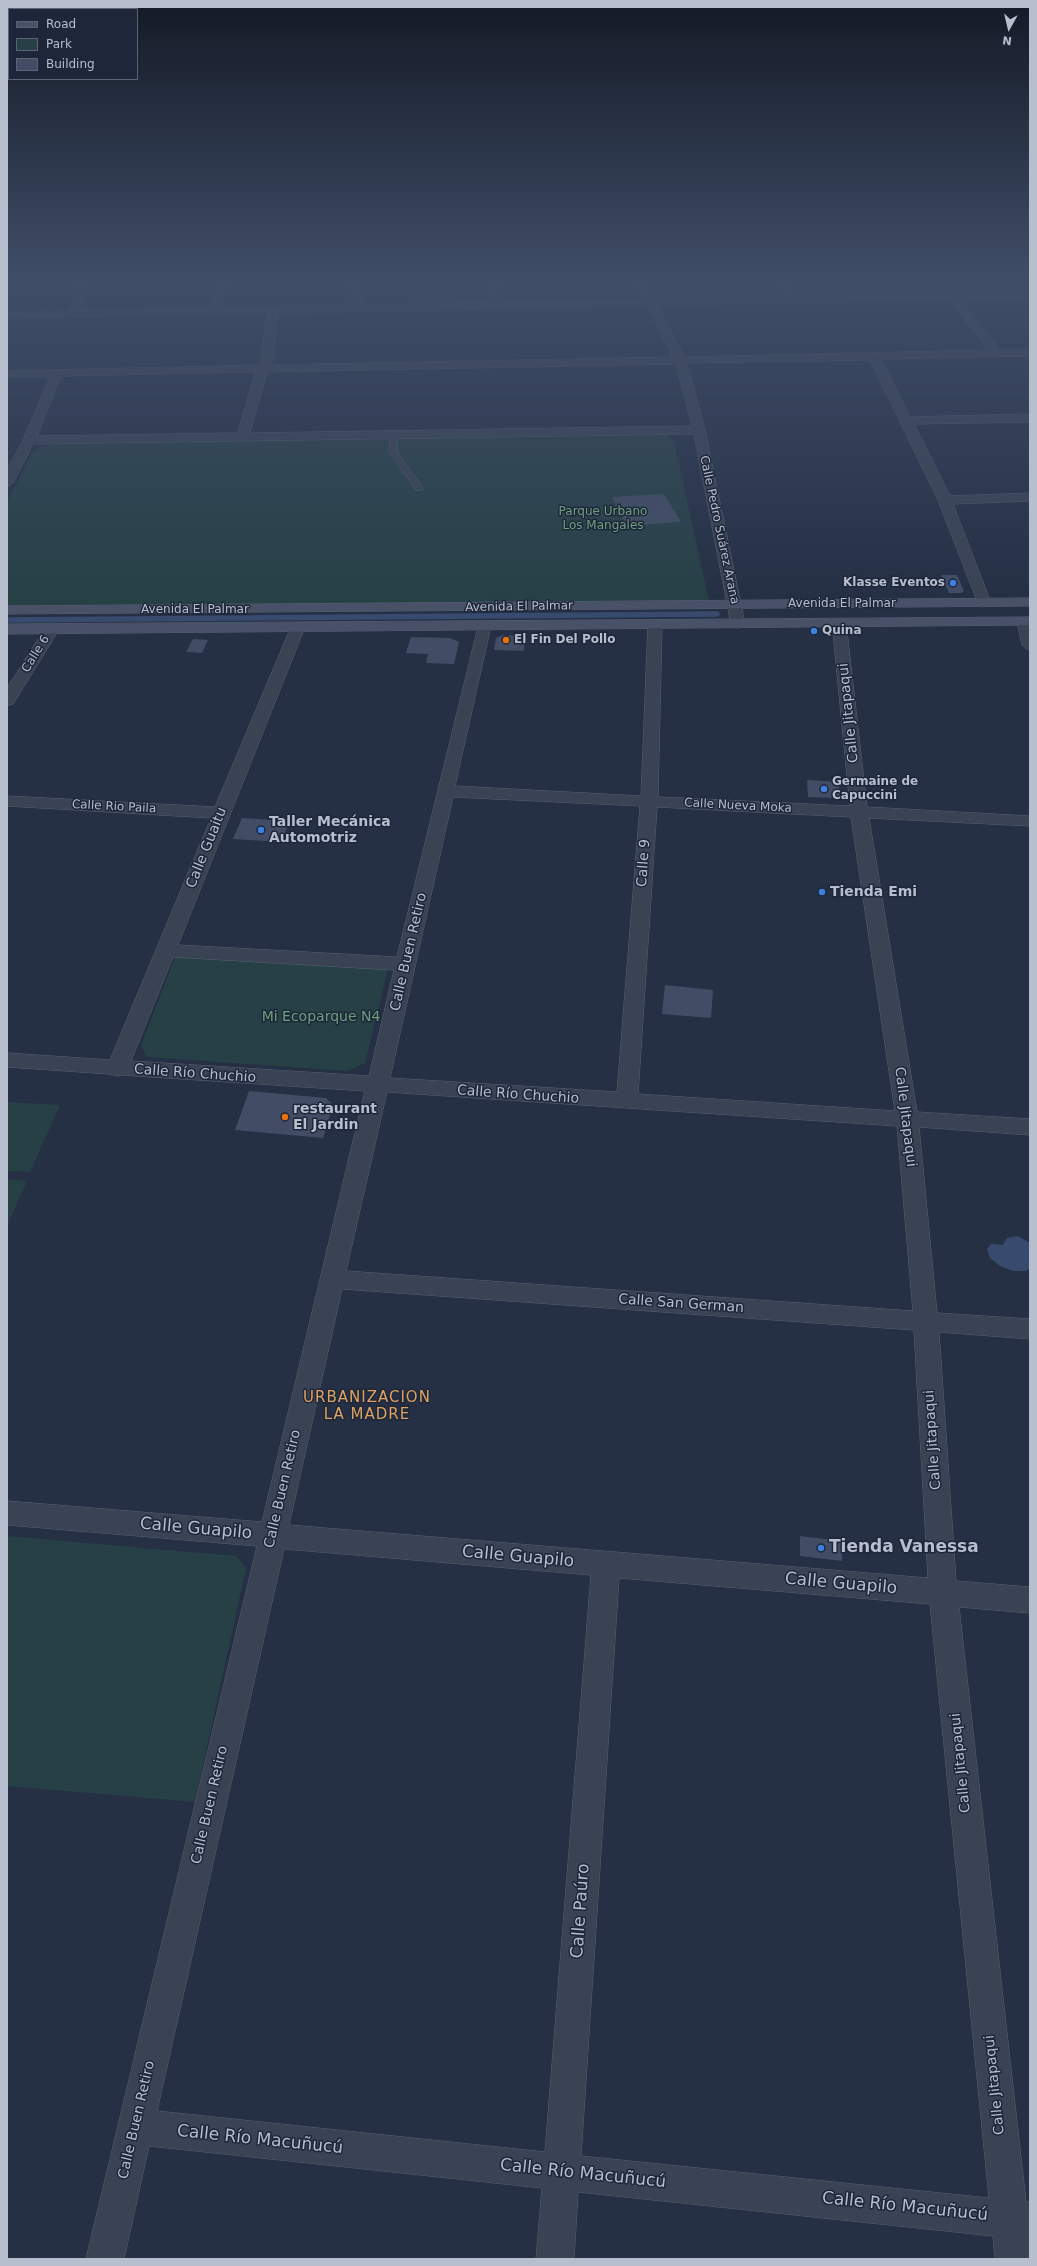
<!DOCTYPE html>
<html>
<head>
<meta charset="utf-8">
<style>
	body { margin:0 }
	#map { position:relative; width:1037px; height:2266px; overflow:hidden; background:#253045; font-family:"DejaVu Sans",sans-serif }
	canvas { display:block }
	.frame { position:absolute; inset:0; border:8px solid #b7bece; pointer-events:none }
	.legend { position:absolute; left:8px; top:8px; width:130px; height:72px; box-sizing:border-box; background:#1e273a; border:1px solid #5b6375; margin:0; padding:5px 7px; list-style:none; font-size:12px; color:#b7bece }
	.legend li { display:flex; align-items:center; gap:8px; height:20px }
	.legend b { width:20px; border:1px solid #5b6375 }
	.north { position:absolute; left:989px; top:8px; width:40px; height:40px; -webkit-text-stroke:3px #1e273a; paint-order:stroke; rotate:188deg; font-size:11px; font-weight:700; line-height:16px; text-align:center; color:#b7bece }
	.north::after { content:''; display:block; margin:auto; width:14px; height:18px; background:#b7bece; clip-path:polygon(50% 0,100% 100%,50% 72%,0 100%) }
</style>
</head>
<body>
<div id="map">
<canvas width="1037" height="2266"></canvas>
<div class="frame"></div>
<ul class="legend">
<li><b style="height:5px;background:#485168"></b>Road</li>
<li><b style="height:11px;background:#274046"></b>Park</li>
<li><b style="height:11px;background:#424d65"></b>Building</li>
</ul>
<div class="north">N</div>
</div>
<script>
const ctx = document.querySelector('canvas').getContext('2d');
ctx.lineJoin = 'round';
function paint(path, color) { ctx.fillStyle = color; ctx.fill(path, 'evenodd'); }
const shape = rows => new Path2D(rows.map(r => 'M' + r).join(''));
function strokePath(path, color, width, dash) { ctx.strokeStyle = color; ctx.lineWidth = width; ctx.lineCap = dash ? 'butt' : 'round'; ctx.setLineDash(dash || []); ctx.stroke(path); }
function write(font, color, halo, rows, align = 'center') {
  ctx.font = font + ' "DejaVu Sans",sans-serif'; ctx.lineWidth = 3; ctx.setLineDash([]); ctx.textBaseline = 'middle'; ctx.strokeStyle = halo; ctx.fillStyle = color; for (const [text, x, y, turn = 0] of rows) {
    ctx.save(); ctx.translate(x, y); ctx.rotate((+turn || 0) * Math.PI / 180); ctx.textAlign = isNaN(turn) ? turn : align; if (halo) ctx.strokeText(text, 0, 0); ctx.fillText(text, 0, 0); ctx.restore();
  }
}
paint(shape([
	[664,434,674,441,709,601,7,607,7,502,32,453,40,447,55,443],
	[176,955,388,968,365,1063,347,1071,147,1057,141,1045],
	[7,1102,60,1105,30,1172,7,1171],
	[7,1179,27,1181,7,1226],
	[7,1536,236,1556,246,1568,195,1802,7,1786]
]), '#274046');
paint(shape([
	[1018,1236,1030,1243,1030,1269,1025,1271,1013,1271,1000,1266,990,1258,987,1249,991,1244,1003,1245,1007,1238]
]), '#384a6d');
strokePath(shape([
	[7,620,717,614]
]), '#384a6d', 5.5);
paint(shape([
	[664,494,681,522,627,526,612,497],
	[941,575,957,575,964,591,961,593,949,593],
	[503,635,525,636,524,651,494,650,496,638],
	[411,637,450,638,459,642,454,664,426,663,428,654,406,653],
	[193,639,208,640,202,653,186,652],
	[807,780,839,782,840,798,808,797],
	[242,818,290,821,281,842,233,839],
	[665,985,713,990,711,1018,662,1014],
	[249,1091,326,1098,333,1105,323,1138,235,1130],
	[800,1536,842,1541,842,1561,800,1556]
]), '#424d65');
const lane = shape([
	[394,432,398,434,397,452,423,488,422,490,416,490,389,452,390,434,394,432]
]);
const street = shape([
	[79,281,89,281,80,310,212,308,216,281,226,281,223,308,352,305,350,281,360,281,362,305,492,302,487,281,497,281,502,302,644,299,635,281,645,281,655,299,784,297,774,281,784,281,794,296,1030,292,1030,298,960,299,1000,350,1030,350,1030,356,881,359,910,417,1030,414,1030,422,914,424,950,496,1030,493,1030,501,953,504,991,603,984,607,979,606,938,500,870,360,687,363,705,430,745,624,743,627,738,628,733,627,731,624,694,434,33,444,13,483,7,487,7,470,23,440,50,377,7,377,7,371,259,365,261,361,267,313,7,318,7,312,70,311,79,281],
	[950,300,988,350,684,357,658,305,950,300],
	[647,306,673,357,270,365,273,361,278,313,647,306],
	[676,364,692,426,250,433,267,372,676,364],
	[255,372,238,433,37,436,61,376,255,372],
	[1024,618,1030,620,1030,650,1025,648,1022,645,1017,622,1019,619,1024,618],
	[839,619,844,620,846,623,867,807,1030,816,1030,826,869,818,917,1112,1030,1119,1030,1135,919,1127,937,1313,1030,1319,1030,1339,939,1332,956,1581,1030,1587,1030,1613,959,1607,1026,2202,1030,2202,1030,2259,995,2259,993,2236,578,2192,574,2259,536,2259,542,2188,149,2146,124,2259,86,2259,257,1546,7,1525,7,1501,262,1522,365,1091,122,1075,117,1076,109,1074,7,1067,7,1053,110,1060,211,818,7,806,7,796,215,807,291,627,293,624,303,624,305,627,178,945,397,957,479,623,484,622,489,623,491,626,455,786,641,796,648,624,650,621,655,620,660,621,662,624,658,797,850,806,832,623,834,620,839,619],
	[453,797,640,806,617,1092,390,1078,453,797],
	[657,807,851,817,895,1111,638,1094,657,807],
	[173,957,394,970,369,1076,131,1061,173,957],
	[387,1092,897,1126,913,1311,346,1271,387,1092],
	[342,1289,914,1330,928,1578,289,1525,342,1289],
	[284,1549,591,1575,545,2152,157,2111,284,1549],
	[619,1578,930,1604,989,2198,581,2156,619,1578],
	[52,623,57,625,60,628,15,701,13,704,7,706,7,688,47,625,52,623]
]);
const secondary = shape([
	[1030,598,1030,606,7,614,7,606,1030,598],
	[1030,617,1030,625,7,634,7,624,1030,617]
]);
strokePath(lane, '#586072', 1);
strokePath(street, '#586072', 1);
strokePath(secondary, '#586072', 1);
paint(lane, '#3a4354');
paint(street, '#3a4354');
paint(secondary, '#485168');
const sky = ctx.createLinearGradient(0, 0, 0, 598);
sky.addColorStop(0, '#141a26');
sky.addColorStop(0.47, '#404e68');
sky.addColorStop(1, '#404e6800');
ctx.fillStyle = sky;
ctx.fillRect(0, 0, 1037, 598);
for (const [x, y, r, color] of [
	[953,583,4,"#3f7fe0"],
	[814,631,4,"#3f7fe0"],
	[506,640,4,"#e8710a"],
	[824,789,4,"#3f7fe0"],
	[261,830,4,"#3f7fe0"],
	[822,892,4,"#3f7fe0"],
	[285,1117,4,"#e8710a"],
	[821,1548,4,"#3f7fe0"]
]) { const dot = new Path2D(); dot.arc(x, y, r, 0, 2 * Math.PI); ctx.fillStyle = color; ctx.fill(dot); strokePath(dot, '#1e273a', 1.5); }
write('12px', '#6da07d', '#1e273a', [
	["Parque Urbano",603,512],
	["Los Mangales",603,526]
]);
write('12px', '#b7bece', '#1e273a', [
	["Calle Pedro Suárez Arana",719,530,78],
	["Avenida El Palmar",842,604],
	["Avenida El Palmar",519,607,-1],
	["Avenida El Palmar",195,610],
	["Calle 6",36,654,-58],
	["Calle Nueva Moka",738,806,3],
	["Calle Rio Paila",114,807,3]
]);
write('bold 12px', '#b7bece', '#1e273a', [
	["Klasse Eventos",945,583,"right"],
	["Quina",822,631],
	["El Fin Del Pollo",514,640],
	["Germaine de",832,782],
	["Capuccini",832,796]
], 'left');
write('14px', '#b7bece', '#1e273a', [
	["Calle Jitapaqui",849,713,-96],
	["Calle Guaitu",207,848,-68],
	["Calle 9",644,863,-86],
	["Calle Buen Retiro",409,952,-77],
	["Calle Río Chuchio",195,1074,4],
	["Calle Río Chuchio",518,1095,4],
	["Calle Jitapaqui",905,1117,83],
	["Calle San German",681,1304,4],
	["Calle Jitapaqui",933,1440,-94],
	["Calle Buen Retiro",283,1489,-77],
	["Calle Jitapaqui",961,1763,-96],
	["Calle Buen Retiro",210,1805,-77],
	["Calle Jitapaqui",995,2085,-96],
	["Calle Buen Retiro",137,2120,-77]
]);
write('bold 14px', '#b7bece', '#1e273a', [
	["Taller Mecánica",269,822],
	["Automotriz",269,838],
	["Tienda Emi",830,892],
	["restaurant",293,1109],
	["El Jardin",293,1125]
], 'left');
write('14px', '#6da07d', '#1e273a', [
	["Mi Ecoparque N4",321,1017]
]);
ctx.letterSpacing = '1px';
write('15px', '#dea262', '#1e273a', [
	["URBANIZACION",367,1398],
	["LA MADRE",367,1415]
]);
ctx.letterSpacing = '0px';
write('17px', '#b7bece', '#1e273a', [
	["Calle Guapilo",196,1529,5],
	["Calle Guapilo",518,1557,5],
	["Calle Guapilo",841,1584,5],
	["Calle Paúro",581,1911,-86],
	["Calle Río Macuñucú",260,2140,6],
	["Calle Río Macuñucú",583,2174,6],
	["Calle Río Macuñucú",905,2207,6]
]);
write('bold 17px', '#b7bece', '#1e273a', [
	["Tienda Vanessa",829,1548]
], 'left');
</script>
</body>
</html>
